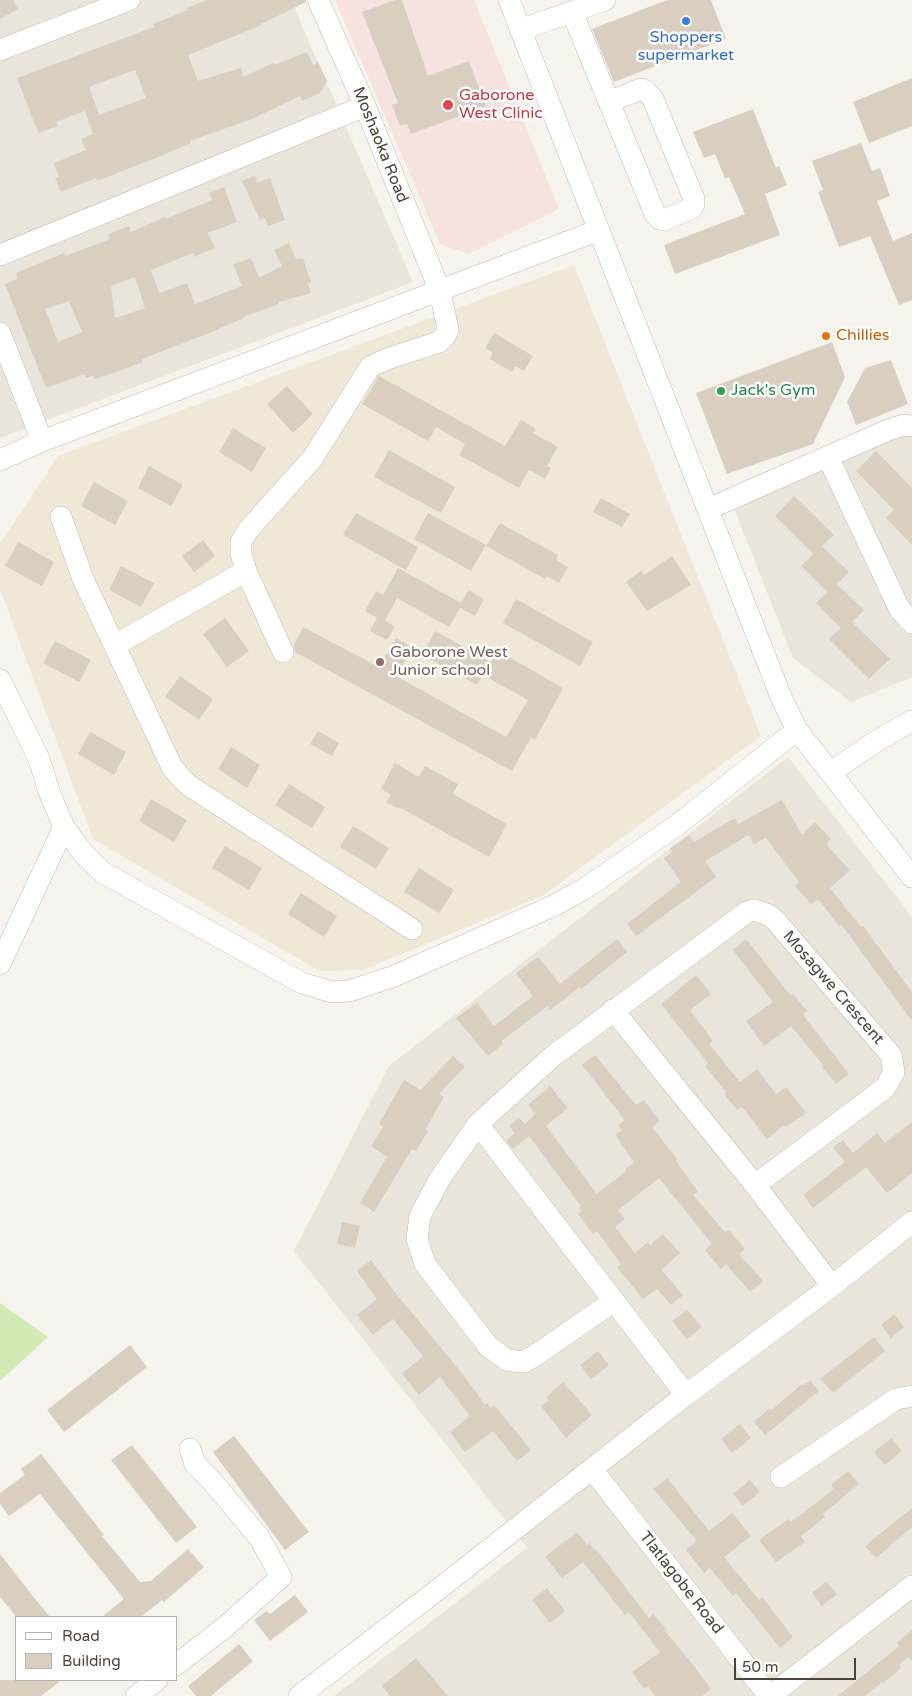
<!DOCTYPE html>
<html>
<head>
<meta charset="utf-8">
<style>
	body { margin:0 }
	#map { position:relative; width:912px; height:1696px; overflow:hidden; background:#f6f3ec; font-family:"Varela Round",sans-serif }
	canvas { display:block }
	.legend { position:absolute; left:15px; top:1616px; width:162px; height:65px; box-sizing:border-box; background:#fff; border:1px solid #b7b4b0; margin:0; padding:6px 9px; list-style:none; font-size:15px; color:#4b4439 }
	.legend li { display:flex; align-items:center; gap:10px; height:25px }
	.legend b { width:25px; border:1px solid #b7b4b0 }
	.scale { position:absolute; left:734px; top:1658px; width:122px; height:22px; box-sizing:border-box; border:2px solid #4b4439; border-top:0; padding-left:6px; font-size:15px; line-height:18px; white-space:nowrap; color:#4b4439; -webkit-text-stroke:4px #fff; paint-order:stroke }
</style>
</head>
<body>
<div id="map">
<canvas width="912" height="1696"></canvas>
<ul class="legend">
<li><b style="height:6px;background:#fff"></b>Road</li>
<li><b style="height:14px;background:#d8cfc1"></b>Building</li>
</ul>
<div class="scale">50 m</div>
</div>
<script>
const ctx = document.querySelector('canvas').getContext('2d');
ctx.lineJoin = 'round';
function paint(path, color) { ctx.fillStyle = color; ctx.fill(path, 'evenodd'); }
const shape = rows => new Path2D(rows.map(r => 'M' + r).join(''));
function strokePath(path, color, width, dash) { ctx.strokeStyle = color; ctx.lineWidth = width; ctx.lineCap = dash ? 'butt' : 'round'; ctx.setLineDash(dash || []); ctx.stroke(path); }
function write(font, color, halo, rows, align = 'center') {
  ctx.font = font + ' "Varela Round",sans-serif'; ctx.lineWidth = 5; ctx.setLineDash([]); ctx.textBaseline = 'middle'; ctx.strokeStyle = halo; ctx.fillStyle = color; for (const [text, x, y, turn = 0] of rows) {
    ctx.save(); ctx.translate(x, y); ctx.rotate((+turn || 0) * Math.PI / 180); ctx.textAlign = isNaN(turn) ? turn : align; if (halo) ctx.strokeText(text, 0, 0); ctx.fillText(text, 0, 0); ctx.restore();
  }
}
paint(shape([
	[0,0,291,0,413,282,0,438],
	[912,417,912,677,851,702,793,658,729,496],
	[788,757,912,917,912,1696,334,1696,527,1548,294,1251,389,1066]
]), '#eae5da');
paint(shape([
	[574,265,761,736,542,896,363,970,319,971,93,839,0,589,0,544,58,456]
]), '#efe8d6');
paint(shape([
	[335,0,474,0,559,209,468,254,440,244]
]), '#f6e3e0');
paint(shape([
	[0,1303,48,1337,0,1381]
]), '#d2eab5');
paint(shape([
	[0,0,13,0,18,9,0,19],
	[207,0,306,0,306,2,261,24,262,25,188,55,198,81,241,68,243,77,273,63,274,65,307,52,313,65,318,62,327,81,320,93,302,101,300,96,252,119,190,141,191,143,156,158,97,181,96,178,61,192,55,178,59,177,54,163,86,150,81,139,93,134,85,111,56,122,58,126,38,133,17,78,154,27,153,24,188,10,187,8],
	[135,70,146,98,99,115,89,87],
	[395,0,402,0,428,76,469,61,486,106,411,134,407,124,400,126,392,105,398,103,362,12],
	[667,0,711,0,726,39,614,82,592,29],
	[912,78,912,126,869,143,853,102],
	[753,109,776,168,779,166,787,185,765,194,780,235,675,274,664,245,745,214,729,177,725,179,715,154,704,158,693,132],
	[861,143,872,171,880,168,890,196,877,201,893,241,912,233,912,300,899,305,870,236,839,247,818,192,823,190,812,161],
	[255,176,257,183,270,178,285,220,268,226,265,218,260,220,242,181],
	[224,187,237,222,208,233,215,248,194,257,193,253,151,270,159,293,187,283,195,304,242,286,233,264,251,258,259,278,282,266,274,250,289,243,296,259,303,258,311,282,308,284,311,293,279,302,279,304,243,317,244,318,207,334,142,359,143,362,119,371,95,379,94,375,86,378,85,374,46,388,5,284,17,279,16,273,64,253,65,256,110,239,108,234,129,226,131,232,165,217,165,219,212,200,209,193],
	[135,277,145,308,115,318,111,286],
	[69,301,82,332,58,342,45,309],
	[494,333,533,356,524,371,515,366,512,372,490,359,493,353,485,348],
	[832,342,845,377,813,444,727,474,696,393],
	[891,360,908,404,856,425,847,402,865,368],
	[379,376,505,446,521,420,536,429,533,433,558,447,547,466,551,468,545,479,529,470,519,488,459,455,465,444,436,427,428,441,362,404],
	[287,386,313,414,293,433,267,404],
	[233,428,266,448,252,472,219,452],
	[389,450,455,487,441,513,374,477],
	[876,451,912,488,912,545,886,518,894,510,856,471],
	[149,466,183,485,171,506,138,488],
	[94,482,128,501,115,525,81,506],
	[794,496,834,535,822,546,849,572,837,584,864,610,852,622,890,659,869,679,829,639,841,628,816,603,827,592,801,566,813,554,775,516],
	[601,498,630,514,622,527,593,512],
	[356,513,418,547,406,570,343,535],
	[428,513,486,545,471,571,414,539],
	[500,523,558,555,556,560,568,567,559,583,546,576,545,579,486,546],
	[203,540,215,556,194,572,182,556],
	[18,542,54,562,42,586,5,566],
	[672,556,691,585,647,611,626,582,641,571,644,575],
	[121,566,154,583,141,607,109,590],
	[398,568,461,603,469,590,484,599,475,616,460,608,449,627,397,598,385,621,395,626,387,640,370,631,377,618,365,611,376,591,383,595],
	[516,599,593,642,580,666,503,623],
	[225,618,249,651,227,667,203,634],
	[303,627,379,667,396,638,413,648,396,676,506,737,528,700,483,675,477,685,422,655,435,631,491,662,497,650,563,688,535,740,531,737,512,771,295,652,294,645],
	[55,641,91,660,79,682,43,663],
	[180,676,213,699,199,720,165,697],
	[318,731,339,743,332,756,310,744],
	[90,732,126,752,114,775,78,754],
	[231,747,260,765,247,788,218,769],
	[395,763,419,777,425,766,458,784,453,794,507,824,489,857,399,807,398,809,386,802,391,795,381,789],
	[289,784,325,807,312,828,275,805],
	[151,799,187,820,174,842,139,821],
	[782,800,802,835,815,822,831,839,826,844,850,870,830,888,861,927,863,926,912,992,912,1021,841,924,839,926,818,899,811,904,795,886,799,882,766,838,754,844,749,835,705,861,716,877,636,936,627,924,681,882,664,858,673,852,670,848,690,835,694,842,735,818,738,824],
	[353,826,389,848,376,869,340,847],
	[225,846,262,868,249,890,212,868],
	[419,868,454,890,439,913,404,892],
	[301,893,337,916,324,937,288,914],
	[617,939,627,952,581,989,580,987,550,1010,547,1006,502,1041,503,1044,488,1056,456,1018,477,1003,494,1026,533,996,516,973,538,957,560,984],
	[746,939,791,996,793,994,807,1011,803,1015,849,1074,836,1084,822,1067,824,1066,791,1026,764,1046,746,1021,773,1002,733,950],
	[696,975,711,994,690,1010,713,1041,709,1044,740,1082,757,1069,776,1094,786,1087,806,1113,786,1127,784,1125,767,1139,742,1107,737,1110,724,1094,726,1092,705,1066,708,1063,661,1004],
	[595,1055,636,1105,644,1100,660,1121,652,1127,677,1159,676,1161,698,1192,693,1195,725,1232,729,1230,745,1249,739,1254,763,1281,750,1292,726,1264,721,1269,705,1250,712,1244,659,1178,618,1210,625,1219,615,1227,635,1253,648,1242,650,1245,663,1234,680,1253,662,1270,683,1295,671,1305,657,1289,643,1299,617,1267,621,1264,597,1231,593,1234,578,1214,581,1211,579,1208,581,1206,529,1136,513,1149,506,1141,515,1133,509,1126,519,1118,525,1124,535,1114,528,1105,550,1086,568,1108,546,1126,597,1194,626,1171,625,1169,634,1162,615,1135,622,1130,618,1126,625,1120,582,1065],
	[453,1056,465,1067,439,1094,444,1097,425,1130,428,1131,416,1151,412,1149,374,1212,360,1203,387,1157,371,1146,383,1127,379,1124,404,1080,421,1090],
	[912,1122,912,1173,887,1193,866,1167,813,1208,803,1195,845,1162,833,1147,843,1140,853,1153,877,1133,885,1143],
	[342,1222,360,1226,355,1248,337,1244],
	[371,1260,393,1290,465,1377,485,1405,487,1403,491,1408,494,1405,531,1450,517,1461,493,1431,465,1452,450,1432,470,1416,440,1377,419,1395,402,1374,423,1356,393,1319,373,1335,357,1315,377,1299,357,1271],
	[687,1310,702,1327,687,1339,672,1321],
	[894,1314,904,1327,891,1338,881,1325],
	[874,1337,885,1351,833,1393,820,1379],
	[130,1345,147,1367,64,1432,47,1410],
	[598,1351,609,1365,591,1379,580,1365],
	[810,1380,819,1391,765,1435,754,1422,770,1408,772,1410,802,1384,804,1385],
	[563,1382,592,1415,566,1438,541,1406,549,1401,546,1397],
	[740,1424,751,1438,732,1453,721,1439],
	[234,1436,309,1532,285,1550,213,1452],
	[891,1438,902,1451,885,1465,874,1452],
	[132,1445,197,1527,176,1543,111,1460],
	[41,1454,104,1535,102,1536,140,1582,151,1581,188,1549,204,1567,164,1602,162,1600,141,1617,102,1617,124,1599,40,1494,9,1516,0,1504,0,1493,25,1475,21,1469],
	[848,1471,859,1484,823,1514,825,1517,801,1536,805,1542,776,1562,759,1540,788,1519,791,1522,834,1489,831,1485],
	[667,1478,709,1531,732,1513,751,1536,724,1557,759,1600,762,1597,793,1637,780,1648,736,1593,733,1596,710,1568,704,1573,686,1550,697,1541,653,1489],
	[750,1480,760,1492,743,1506,733,1494],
	[912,1508,912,1527,876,1558,865,1546],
	[577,1532,587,1545,589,1543,603,1558,649,1618,653,1614,666,1629,664,1630,690,1661,711,1689,702,1696,655,1696,648,1686,644,1689,632,1672,660,1652,629,1612,625,1615,583,1562,562,1578,545,1557],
	[0,1554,36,1600,50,1617,16,1617,11,1610,0,1597],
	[826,1582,837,1594,822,1606,812,1593],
	[547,1588,565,1611,550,1623,532,1600],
	[295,1595,308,1612,270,1641,254,1620,267,1611,270,1614],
	[912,1630,912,1661,908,1657,899,1665,901,1668,883,1683,882,1682,865,1696,838,1696,899,1646,897,1643],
	[239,1644,253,1661,211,1696,196,1696,188,1686],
	[416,1658,448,1696,390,1696,382,1686],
	[0,1680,62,1680,41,1696,0,1696]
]), '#d8cfc1');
const minor = shape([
	[509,0,781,697,797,730,912,877],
	[572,12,609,102,655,214,658,218,664,220,692,208,694,205,694,199,653,99,647,92,641,89,609,102],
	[520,30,605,0],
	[0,50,129,0],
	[0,255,365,106],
	[0,333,42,441],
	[828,457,899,608,912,623],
	[0,460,42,441,599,230],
	[708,509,888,430,904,425,912,426],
	[61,517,83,579,172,767,182,779,191,787,412,929],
	[115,645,246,571],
	[283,652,246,571,241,553,241,542,248,530,312,459,370,367,387,359,439,342,445,336,448,330,440,291,365,106,318,0],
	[0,680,39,759,50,794,64,827,82,852,102,872,302,983,332,992,349,991,392,977,553,906,584,889,676,826,797,730],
	[831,772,878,740,912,721],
	[0,964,64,827],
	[613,1010,755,1185,832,1286],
	[478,1124,686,1395],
	[614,1301,533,1357,523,1362,507,1360,488,1346,425,1264,417,1239,420,1216,439,1180,478,1124,553,1056,747,912,754,910,769,915,775,920,891,1055,894,1072,885,1088,755,1185],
	[592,1469,769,1696],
	[781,1477,896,1399,912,1396],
	[176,1665,225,1627,281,1577,259,1537,211,1480,195,1464,190,1449],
	[136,1696,157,1680],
	[299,1696,440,1588,686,1395,832,1286,912,1222],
	[770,1696,912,1586]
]);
strokePath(minor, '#c2bbae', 22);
strokePath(minor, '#fff', 21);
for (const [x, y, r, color] of [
	[686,21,5,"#3f7fe0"],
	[448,105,6,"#e0444e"],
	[826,336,5,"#e8710a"],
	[721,391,5,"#2e9e5b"],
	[380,662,5,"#8d6e63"]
]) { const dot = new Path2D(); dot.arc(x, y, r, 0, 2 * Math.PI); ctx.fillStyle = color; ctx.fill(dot); strokePath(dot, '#fff', 2); }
write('16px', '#366cbe', '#fff', [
	["Shoppers",686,38],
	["supermarket",686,56]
]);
write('16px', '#be3a42', '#fff', [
	["Gaborone",459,96],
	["West Clinic",459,114]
], 'left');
write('16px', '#4b4439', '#fff', [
	["Moshaoka Road",380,145,68],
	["Mosagwe Crescent",833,988,49],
	["Tlatlagobe Road",681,1583,52]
]);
write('16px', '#c56008', '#fff', [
	["Chillies",836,336]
], 'left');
write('16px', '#27864d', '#fff', [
	["Jack's Gym",731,391]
], 'left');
write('16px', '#785e54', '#fff', [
	["Gaborone West",390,653],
	["Junior school",390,671]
], 'left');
</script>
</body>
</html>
